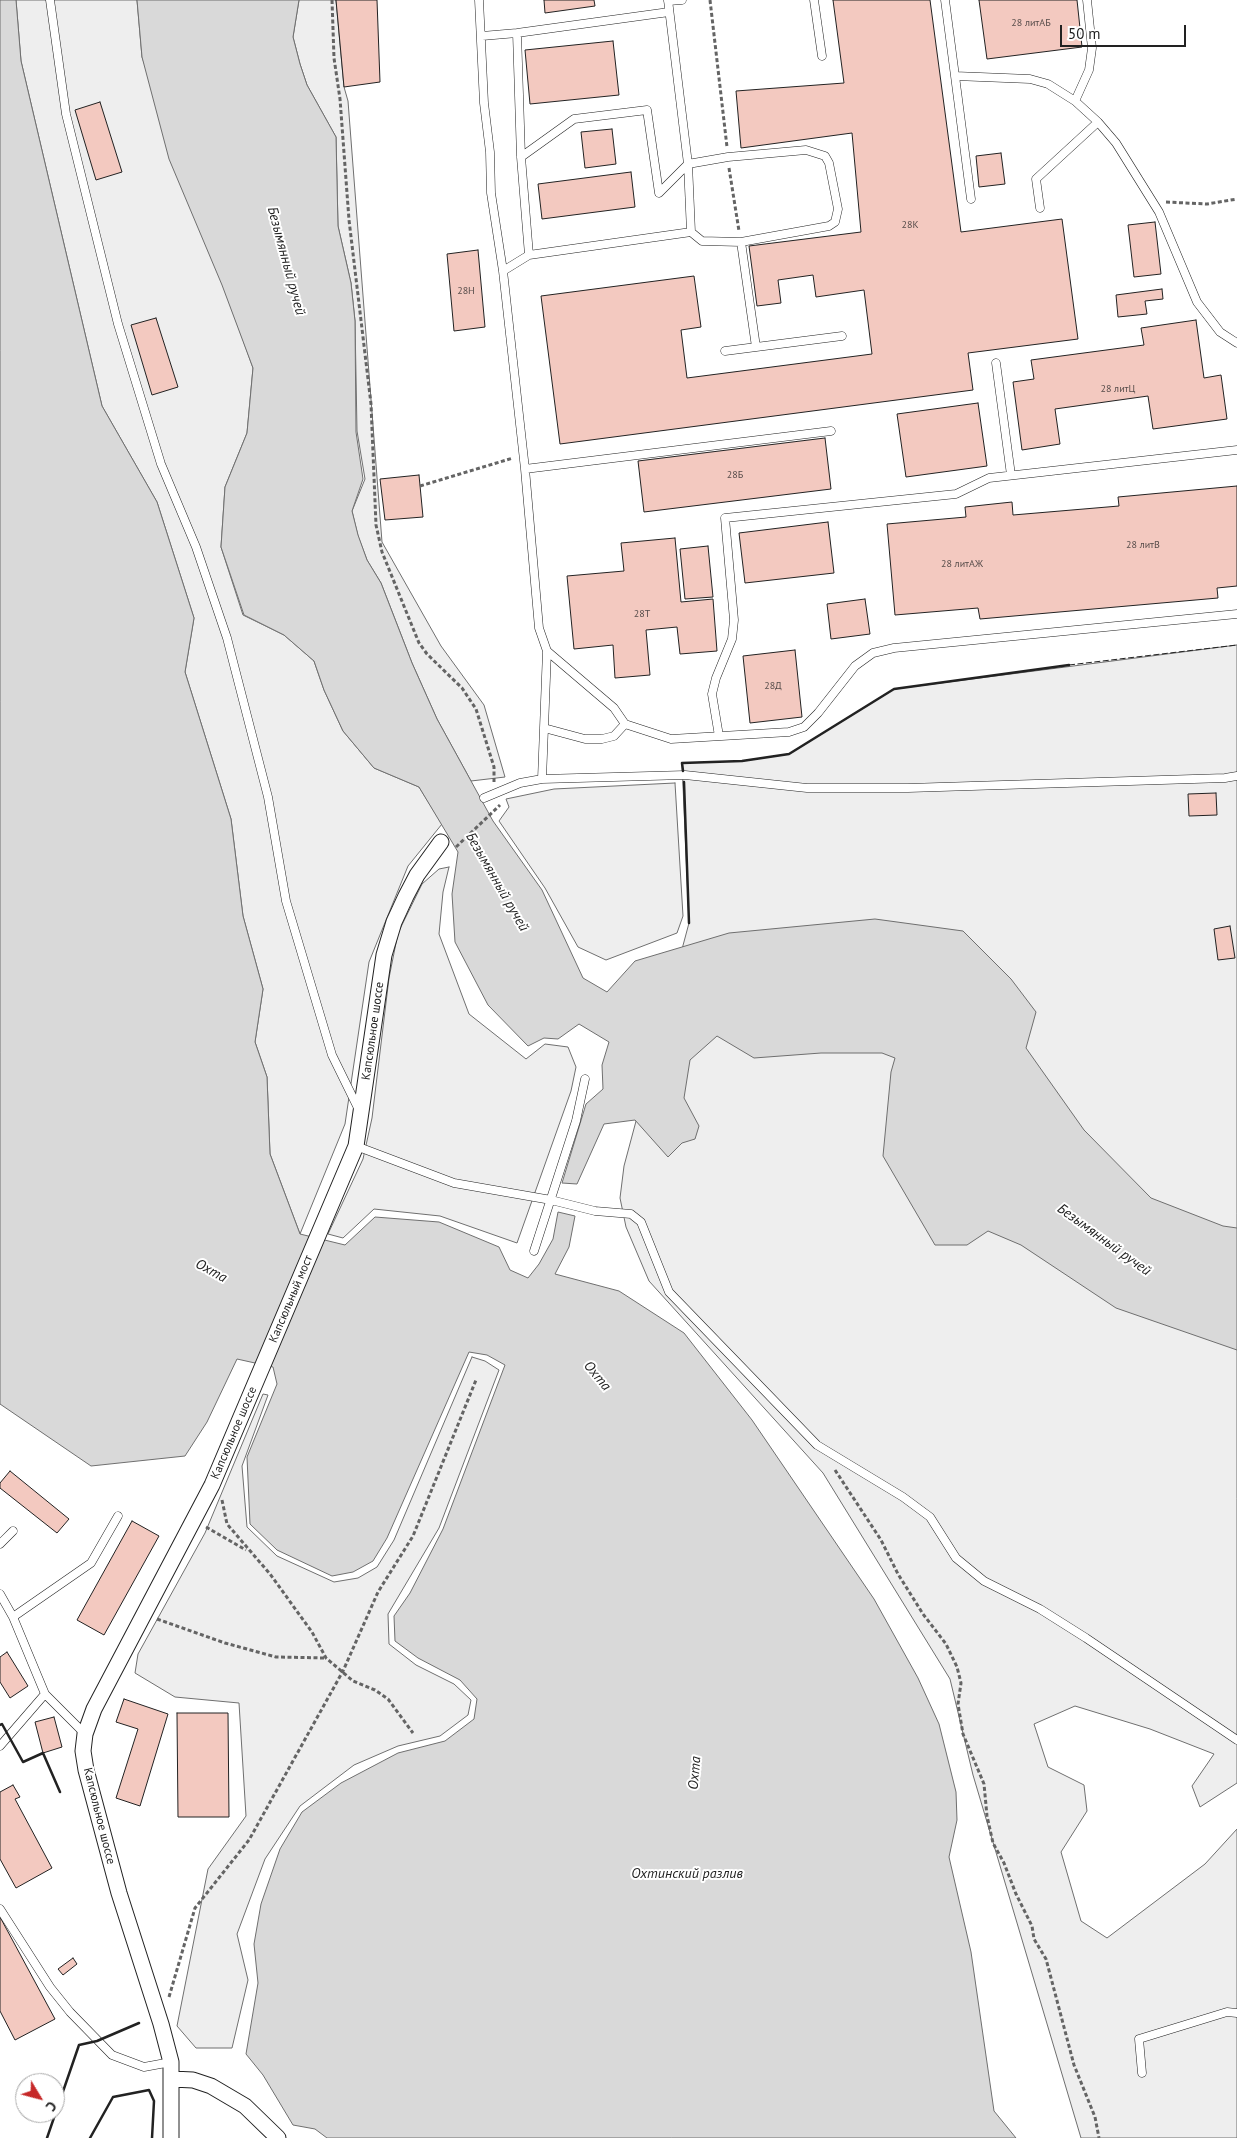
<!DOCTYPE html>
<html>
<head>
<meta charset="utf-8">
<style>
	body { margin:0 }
	#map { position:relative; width:1237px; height:2138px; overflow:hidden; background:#fff; font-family:"PT Sans",sans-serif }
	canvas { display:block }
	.north { position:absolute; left:15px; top:2073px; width:50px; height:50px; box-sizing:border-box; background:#fff; border:1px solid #a7a7a7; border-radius:50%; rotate:127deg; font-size:14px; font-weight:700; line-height:20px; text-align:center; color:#222 }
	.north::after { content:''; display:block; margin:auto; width:18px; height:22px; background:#c62828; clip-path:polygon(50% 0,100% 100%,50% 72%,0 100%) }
	.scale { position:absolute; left:1060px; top:25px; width:126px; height:22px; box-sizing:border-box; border:2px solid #222; border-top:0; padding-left:6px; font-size:15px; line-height:18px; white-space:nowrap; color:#222; -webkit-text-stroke:4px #fff; paint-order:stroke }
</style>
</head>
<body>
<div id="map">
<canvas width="1237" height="2138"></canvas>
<div class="north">С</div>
<div class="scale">50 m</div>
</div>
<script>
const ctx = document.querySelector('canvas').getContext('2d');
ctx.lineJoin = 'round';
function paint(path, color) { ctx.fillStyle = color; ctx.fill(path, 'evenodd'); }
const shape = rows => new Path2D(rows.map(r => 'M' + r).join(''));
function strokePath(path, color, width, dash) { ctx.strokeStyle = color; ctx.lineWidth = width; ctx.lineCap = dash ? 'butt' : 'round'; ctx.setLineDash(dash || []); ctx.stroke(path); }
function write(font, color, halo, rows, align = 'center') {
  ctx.font = font + ' "PT Sans",sans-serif'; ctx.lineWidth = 4; ctx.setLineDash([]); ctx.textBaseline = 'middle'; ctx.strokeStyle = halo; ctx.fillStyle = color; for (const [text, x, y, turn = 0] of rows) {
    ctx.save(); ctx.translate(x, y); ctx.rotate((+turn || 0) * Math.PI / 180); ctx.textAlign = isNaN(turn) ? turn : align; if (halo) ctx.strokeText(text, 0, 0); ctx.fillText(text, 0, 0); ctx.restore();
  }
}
const green = shape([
	[16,0,137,0,142,57,253,368,247,433,225,487,221,547,243,615,284,635,314,661,324,690,343,731,374,768,419,787,442,824,408,866,369,962,345,1124,300,1234,270,1154,267,1077,255,1042,263,989,243,916,231,819,185,672,194,618,157,502,102,406,21,61,16,0],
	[299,0,336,0,344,87,348,101,382,542,441,646,484,705,505,777,471,781,437,719,412,663,381,583,367,560,358,536,352,511,365,479,357,431,355,321,351,283,338,226,336,137,307,85,300,64,293,37,299,0],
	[1237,645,1237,1783,1200,1807,1192,1786,1214,1754,1150,1729,1075,1706,1034,1724,1048,1767,1084,1785,1087,1811,1061,1852,1081,1921,1107,1938,1205,1864,1237,1829,1237,2138,1081,2138,973,1775,950,1679,823,1473,649,1281,626,1227,620,1198,624,1166,689,923,682,763,742,761,789,754,894,689,1237,645],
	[675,783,683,916,677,933,606,960,578,947,545,888,499,821,509,807,506,799,554,789,675,783],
	[449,867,443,892,439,934,469,1014,526,1059,545,1044,568,1047,576,1067,571,1091,517,1243,440,1216,374,1209,343,1238,328,1234,363,1159,372,1118,389,978,398,933,422,884,439,869,449,867],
	[472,1357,485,1361,499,1370,439,1528,388,1614,389,1644,416,1665,454,1684,471,1700,468,1715,440,1736,398,1746,354,1765,300,1806,265,1859,237,1934,248,1980,232,2048,196,2048,177,2026,208,1869,246,1816,239,1703,175,1697,135,1673,138,1654,205,1533,263,1394,268,1395,242,1466,247,1527,277,1556,334,1582,358,1578,377,1567,394,1540,472,1357]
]);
paint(green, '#eee');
strokePath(green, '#6f6f6f', 1);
const water = shape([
	[0,0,16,0,21,61,102,406,157,502,194,618,185,672,231,819,243,916,263,989,255,1042,267,1077,270,1154,300,1234,345,1245,375,1217,439,1222,499,1247,510,1270,528,1278,539,1264,553,1239,558,1212,575,1216,569,1247,555,1274,619,1291,684,1333,752,1420,874,1599,918,1678,939,1724,956,1792,957,1820,949,1857,971,1952,994,2111,1016,2138,327,2138,315,2129,293,2125,263,2075,246,2054,258,1983,254,1944,261,1904,280,1849,302,1812,341,1783,398,1753,445,1741,474,1719,477,1699,460,1680,418,1658,395,1641,394,1616,410,1593,443,1529,505,1365,487,1355,469,1352,387,1538,373,1561,353,1572,332,1576,277,1550,250,1524,247,1457,277,1384,273,1367,237,1359,207,1422,185,1456,91,1466,0,1404,0,0],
	[137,0,299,0,293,37,300,64,307,85,336,137,338,226,351,283,355,321,356,432,363,479,352,511,358,535,367,560,381,583,412,663,437,719,493,821,542,890,583,978,607,992,635,961,729,933,875,919,963,931,1011,979,1036,1012,1026,1048,1084,1130,1151,1198,1223,1226,1237,1228,1237,1350,1116,1308,1021,1245,988,1231,967,1245,935,1245,883,1156,891,1072,895,1058,882,1053,821,1053,754,1058,717,1036,690,1060,684,1098,699,1126,695,1139,682,1143,668,1157,635,1120,604,1124,577,1184,562,1183,586,1104,603,1089,602,1065,609,1042,579,1024,558,1039,544,1038,528,1046,488,1005,455,942,452,894,458,852,419,787,374,768,343,731,324,690,314,661,284,635,244,615,221,547,225,487,247,433,253,368,222,285,169,159,142,57,137,0]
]);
paint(water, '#d9d9d9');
strokePath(water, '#6f6f6f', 1);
const building = shape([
	[336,0,377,0,380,82,344,87,336,0],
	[544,0,594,0,595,6,545,13,544,0],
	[833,0,930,0,961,232,1062,219,1078,339,968,353,973,390,560,444,541,296,694,276,701,327,681,330,687,378,872,354,864,290,816,297,813,275,778,280,781,303,757,306,749,246,861,232,852,133,741,148,736,91,844,83,833,0],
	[979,0,1077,0,1082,47,987,59,979,0],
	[613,41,619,95,530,104,525,50,613,41],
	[100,102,122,172,96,180,75,110,100,102],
	[612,129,616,164,585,168,581,132,612,129],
	[1001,153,1005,184,979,187,976,156,1001,153],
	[631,172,635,207,542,219,538,184,631,172],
	[1155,222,1161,274,1134,277,1128,225,1155,222],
	[478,250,485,327,454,331,447,254,478,250],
	[1162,289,1163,299,1145,301,1147,314,1118,317,1116,295,1162,289],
	[156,318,178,387,152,395,131,325,156,318],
	[1196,320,1204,378,1221,375,1227,419,1153,429,1148,396,1055,409,1060,444,1022,450,1013,382,1034,379,1031,360,1144,345,1141,328,1196,320],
	[978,403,987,466,906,477,897,414,978,403],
	[825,438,831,489,644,512,638,461,825,438],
	[419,475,423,517,385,520,380,479,419,475],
	[1237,486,1237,586,1217,588,1218,598,980,619,978,608,895,615,887,524,966,517,965,507,1012,502,1013,515,1119,506,1118,497,1237,486],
	[828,522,834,573,745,583,739,533,828,522],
	[675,538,681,602,713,599,717,651,680,654,677,627,646,630,650,675,615,678,613,645,574,649,567,576,624,571,621,543,675,538],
	[708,546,713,597,685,599,680,549,708,546],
	[865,599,870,634,831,639,827,604,865,599],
	[795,650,802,717,750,723,743,656,795,650],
	[1216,793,1217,815,1189,816,1188,794,1216,793],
	[1230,926,1235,958,1218,960,1214,929,1230,926],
	[10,1471,69,1519,57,1533,0,1488,0,1483,10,1471],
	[132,1521,159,1536,104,1635,77,1620,132,1521],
	[7,1652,28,1686,10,1698,0,1682,0,1657,7,1652],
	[124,1699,168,1714,140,1806,116,1798,138,1729,116,1722,124,1699],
	[177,1713,228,1713,229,1817,178,1817,177,1713],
	[54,1717,62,1747,43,1753,35,1722,54,1717],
	[13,1785,20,1797,15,1799,52,1868,16,1888,0,1859,0,1792,13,1785],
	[0,1917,55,2019,15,2040,0,2011,0,1917],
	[73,1958,77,1964,63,1975,58,1969,73,1958]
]);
paint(building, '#f3c9c0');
strokePath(building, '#222', 1);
const lane = shape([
	[50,0,66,114,118,324,161,464,196,547,227,638,268,797,286,901,332,1055,359,1110],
	[479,0,484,103,490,152,491,193,503,271],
	[814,0,822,56],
	[945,0,955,76,1030,79,1048,84,1075,101,1098,122,1116,143,1159,212,1197,302,1220,332,1237,343],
	[668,1,682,0],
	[517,33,521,157,529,255],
	[482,36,517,33,669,12],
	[955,76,971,199],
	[1075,101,1089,70,1092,48,1087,0],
	[521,157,574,119,647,110,659,193,688,164,728,157,806,150,825,156,829,163,838,209,835,222,829,226,741,242,702,241,691,232],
	[1040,208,1036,179,1098,122],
	[741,242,756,347],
	[725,351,842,336],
	[996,363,1011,475],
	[525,469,831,431],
	[625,724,614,708,547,651,539,628,525,469,503,271,529,255,691,232,688,164,668,0],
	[544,728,585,739,602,739,614,736,625,724,671,739,789,732,804,727,818,713,855,666,873,653,894,648,1237,614],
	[719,736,712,694,716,678,732,639,734,620,725,518,956,494,989,478,1237,450],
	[542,779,547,651],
	[484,798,520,783,542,779,685,775,807,788,908,788,1225,778,1237,776],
	[356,1146,454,1183,551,1200,595,1211,631,1214,641,1222,669,1292,817,1445,903,1497,930,1517,956,1558,984,1581,1040,1609,1086,1638,1237,1740],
	[534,1251,576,1121,585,1079],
	[0,1544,13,1531],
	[0,1594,13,1617,45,1694,85,1734],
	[13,1617,91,1563,118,1516],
	[0,1746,45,1694],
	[0,1909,50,1987,70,2012,112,2055,144,2067,171,2062],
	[1142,2073,1139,2039,1227,2012,1237,2013]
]);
const street = shape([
	[172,2079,193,2080,211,2086,245,2106,278,2138],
	[171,2138,171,2062,161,2024,119,1893,86,1770,83,1751,85,1734,94,1709,212,1485,356,1146,384,955,394,922,406,896,417,875,441,842]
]);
strokePath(lane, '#222', 9);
strokePath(street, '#222', 17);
strokePath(shape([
	[332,0,334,58,340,99,349,220,371,404,376,525,382,552,419,643,427,654,462,688,476,709,494,767,494,782],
	[710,0,727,147],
	[729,168,739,231],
	[1166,202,1207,204,1237,199],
	[420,486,513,458],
	[456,847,500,805],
	[835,1470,881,1540,898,1574,923,1614,946,1644,957,1667,961,1683,958,1704,963,1734,984,1784,987,1816,993,1843,1004,1863,1016,1894,1032,1926,1034,1939,1046,1959,1074,2065,1095,2117,1099,2138],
	[222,1500,227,1524,270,1574,312,1632,326,1658,353,1681,375,1690,388,1699,413,1733],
	[206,1527,246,1550],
	[157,1619,225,1643,276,1657,326,1658],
	[169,1997,195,1908,249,1840,343,1671,378,1592,413,1536,476,1380]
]), '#646464', 3, [4, 2.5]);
strokePath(lane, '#fff', 8);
strokePath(street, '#fff', 15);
strokePath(shape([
	[1069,665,1237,645]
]), '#222', 1, [6, 2.5]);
strokePath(shape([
	[683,771,682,763,742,761,789,754,894,689,1069,665],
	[684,782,689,923],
	[0,1725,2,1724,23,1762,43,1753,60,1792],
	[47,2138,79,2045,97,2041,139,2023],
	[90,2138,113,2097,149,2090,154,2101,152,2138]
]), '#222', 2.5);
write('10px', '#564c4a', null, [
	["28 литАБ",1031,23],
	["28К",910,225],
	["28Н",466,291],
	["28 литЦ",1118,389],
	["28Б",735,475],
	["28 литВ",1143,545],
	["28 литАЖ",962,564],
	["28Т",642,614],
	["28Д",773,686]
]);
write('12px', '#222', '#fff', [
	["Капсюльное шоссе",373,1031,-82],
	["Капсюльный мост",291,1299,-67],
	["Капсюльное шоссе",234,1433,-67],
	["Капсюльное шоссе",99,1816,76]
]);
write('italic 14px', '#222', '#fff', [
	["Безымянный ручей",286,261,75],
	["Безымянный ручей",497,882,60],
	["Безымянный ручей",1104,1240,36],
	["Охта",211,1271,29],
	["Охта",597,1376,50],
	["Охта",695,1773,-85],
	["Охтинский разлив",687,1874]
]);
</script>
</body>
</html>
